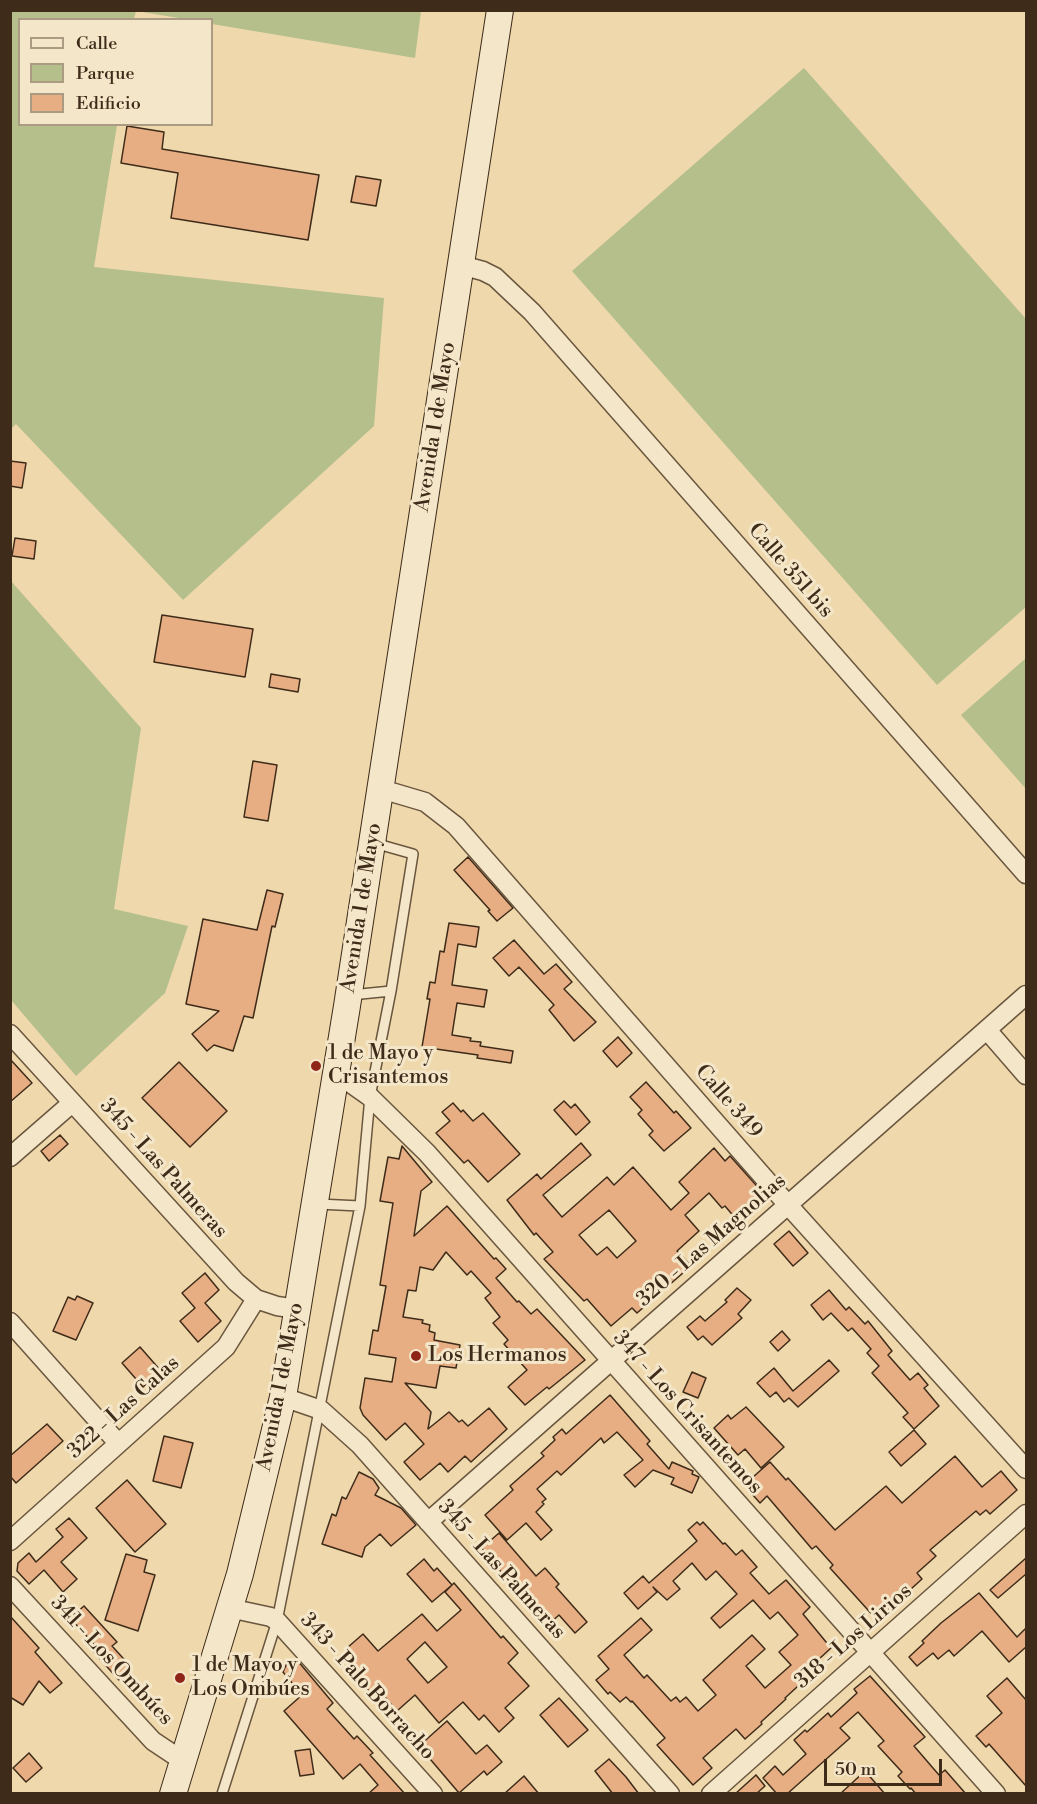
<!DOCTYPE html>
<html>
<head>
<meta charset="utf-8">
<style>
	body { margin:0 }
	#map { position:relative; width:1037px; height:1804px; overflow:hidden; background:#eed8ac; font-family:"Libre Bodoni",serif }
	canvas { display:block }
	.frame { position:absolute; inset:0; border:12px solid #3e2b19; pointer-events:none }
	.legend { position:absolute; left:18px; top:18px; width:195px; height:108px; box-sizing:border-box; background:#f4e6c9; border:2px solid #ab9b83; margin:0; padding:8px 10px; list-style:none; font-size:18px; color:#3e2b19 }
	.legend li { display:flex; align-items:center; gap:12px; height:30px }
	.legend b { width:30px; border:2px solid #ab9b83 }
	.scale { position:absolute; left:824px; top:1759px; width:118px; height:27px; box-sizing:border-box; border:3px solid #3e2b19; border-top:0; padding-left:8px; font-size:18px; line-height:21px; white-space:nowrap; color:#3e2b19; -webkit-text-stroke:4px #f4e6c9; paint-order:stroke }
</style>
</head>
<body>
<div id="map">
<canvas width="1037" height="1804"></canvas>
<div class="frame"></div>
<ul class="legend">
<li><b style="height:8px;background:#f4e6c9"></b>Calle</li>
<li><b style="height:16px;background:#b5bf8c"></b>Parque</li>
<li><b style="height:16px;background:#e7ae83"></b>Edificio</li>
</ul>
<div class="scale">50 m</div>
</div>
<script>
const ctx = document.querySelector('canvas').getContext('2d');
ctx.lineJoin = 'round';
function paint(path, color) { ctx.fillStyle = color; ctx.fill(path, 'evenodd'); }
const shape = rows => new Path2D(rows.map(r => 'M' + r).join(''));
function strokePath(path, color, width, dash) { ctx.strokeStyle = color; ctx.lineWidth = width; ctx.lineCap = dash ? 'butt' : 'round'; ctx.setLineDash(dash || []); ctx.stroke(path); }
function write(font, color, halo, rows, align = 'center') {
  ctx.font = font + ' "Libre Bodoni",serif'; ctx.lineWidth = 6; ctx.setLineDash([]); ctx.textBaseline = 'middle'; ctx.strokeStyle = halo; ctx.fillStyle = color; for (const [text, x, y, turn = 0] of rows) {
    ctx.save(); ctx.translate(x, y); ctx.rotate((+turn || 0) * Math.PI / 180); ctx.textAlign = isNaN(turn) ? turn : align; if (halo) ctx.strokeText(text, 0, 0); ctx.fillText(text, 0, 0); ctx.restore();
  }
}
paint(shape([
	[11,10,421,11,415,58,212,24,212,20,185,19,136,11,134,19,20,20,20,124,117,125,94,267,384,298,374,426,183,600,16,424,11,429],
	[804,68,1026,319,1026,607,937,685,572,271],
	[11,581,141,728,114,909,188,926,165,993,76,1076,11,1000],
	[1026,658,1026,789,961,715]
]), '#b5bf8c');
const building = shape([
	[127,126,164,132,162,149,319,175,308,240,171,218,178,173,121,163,127,126],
	[356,176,381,180,376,206,351,202,356,176],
	[10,461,26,463,22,488,10,486,10,461],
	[15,538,36,541,34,559,12,556,15,538],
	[162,615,253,629,245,677,154,662,162,615],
	[271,674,300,679,298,692,269,687,271,674],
	[253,761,277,765,268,821,244,817,253,761],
	[468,857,513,908,497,921,488,911,490,910,454,870,468,857],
	[267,890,283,894,275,927,272,926,253,1018,244,1016,233,1051,214,1045,207,1051,192,1034,219,1011,186,1004,203,919,257,930,267,890],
	[449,923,479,927,476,947,458,944,452,985,487,990,484,1007,457,1003,452,1035,471,1038,470,1041,481,1042,480,1046,513,1051,511,1063,477,1058,478,1055,422,1047,430,999,427,999,430,982,435,983,440,951,444,952,449,923],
	[514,940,544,974,556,964,572,982,564,989,596,1022,574,1041,549,1010,554,1005,519,967,509,976,493,958,514,940],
	[618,1037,632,1053,617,1067,603,1051,618,1037],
	[10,1059,32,1083,10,1102,10,1059],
	[179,1062,227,1111,190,1147,142,1098,179,1062],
	[646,1082,674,1113,676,1111,691,1128,664,1151,649,1135,653,1131,638,1114,642,1110,630,1097,646,1082],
	[564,1101,571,1108,575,1104,590,1122,576,1135,554,1110,564,1101],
	[453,1103,461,1112,463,1110,473,1121,483,1113,520,1154,488,1182,468,1160,464,1163,436,1133,450,1121,442,1112,453,1103],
	[60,1135,68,1144,49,1161,41,1151,60,1135],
	[581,1143,591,1155,543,1195,562,1217,607,1177,614,1185,633,1167,671,1210,689,1193,679,1182,714,1148,725,1161,730,1156,764,1194,736,1219,725,1206,722,1208,709,1193,685,1215,699,1231,677,1251,691,1266,637,1313,632,1308,611,1326,587,1299,584,1301,544,1259,553,1252,536,1233,534,1235,507,1200,537,1174,541,1179,581,1143],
	[609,1210,636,1241,617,1258,607,1247,597,1255,579,1235,609,1210],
	[402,1146,432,1182,421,1191,414,1236,447,1206,494,1259,496,1258,506,1269,496,1278,517,1302,519,1301,531,1314,537,1309,585,1360,549,1389,547,1387,525,1405,508,1387,527,1370,504,1344,508,1340,493,1323,500,1317,485,1298,491,1293,471,1271,467,1275,446,1252,433,1270,420,1267,416,1291,408,1290,403,1317,423,1320,422,1323,430,1325,429,1331,435,1333,434,1340,460,1345,456,1368,440,1366,436,1388,405,1383,431,1412,428,1429,449,1412,459,1422,462,1420,468,1426,489,1408,507,1429,471,1462,465,1456,448,1472,440,1463,420,1480,404,1462,424,1444,405,1423,386,1440,363,1415,360,1408,365,1378,392,1382,396,1358,369,1354,373,1330,378,1331,386,1286,380,1285,393,1203,380,1201,388,1157,399,1159,402,1146],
	[789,1231,808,1253,793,1266,774,1244,789,1231],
	[205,1273,219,1290,205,1303,221,1321,198,1342,180,1321,195,1308,182,1293,205,1273],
	[737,1288,751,1300,738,1314,742,1318,712,1345,703,1336,698,1340,687,1327,700,1316,705,1321,727,1302,725,1300,737,1288],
	[829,1290,846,1310,849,1307,865,1324,868,1321,892,1351,888,1355,910,1380,918,1373,928,1385,924,1388,939,1406,914,1429,903,1417,908,1413,872,1373,879,1366,867,1353,871,1349,852,1328,848,1331,831,1313,823,1320,811,1305,829,1290],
	[77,1296,93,1303,76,1340,53,1331,68,1297,75,1300,77,1296],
	[782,1331,790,1340,778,1351,770,1342,782,1331],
	[140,1347,161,1371,143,1387,122,1363,140,1347],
	[829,1360,839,1371,798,1407,789,1398,784,1402,776,1392,770,1397,757,1383,774,1368,793,1391,829,1360],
	[692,1372,706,1378,698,1398,683,1392,692,1372],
	[610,1395,650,1441,647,1444,669,1469,672,1462,693,1471,692,1474,699,1477,692,1493,671,1484,674,1478,653,1470,635,1487,624,1475,643,1460,617,1432,604,1443,601,1438,561,1475,557,1471,537,1489,546,1499,542,1502,544,1504,536,1512,552,1530,541,1540,526,1523,507,1540,485,1515,513,1490,510,1486,544,1456,541,1453,555,1440,553,1437,562,1429,566,1434,610,1395],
	[746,1407,784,1447,761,1468,745,1449,738,1455,714,1428,728,1415,731,1419,746,1407],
	[47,1424,63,1441,16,1483,10,1476,10,1456,47,1424],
	[914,1430,926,1444,901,1466,889,1452,914,1430],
	[164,1436,193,1443,181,1488,153,1481,164,1436],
	[955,1456,982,1487,1001,1471,1017,1490,990,1514,986,1510,980,1515,976,1511,930,1550,936,1556,917,1573,922,1579,877,1620,830,1568,833,1565,816,1546,812,1549,767,1496,760,1503,744,1485,770,1462,786,1480,788,1478,835,1530,886,1486,902,1503,955,1456],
	[359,1472,373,1479,379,1488,375,1495,401,1508,416,1525,391,1546,380,1534,365,1547,362,1557,322,1544,332,1514,336,1516,342,1497,346,1499,359,1472],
	[127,1480,166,1524,135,1552,96,1508,127,1480],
	[69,1518,87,1538,61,1562,77,1579,63,1592,44,1570,29,1584,17,1571,18,1563,29,1553,36,1562,63,1537,56,1529,69,1518],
	[697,1522,700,1525,703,1522,723,1544,725,1543,736,1555,742,1550,757,1567,750,1573,769,1594,786,1580,810,1607,803,1614,831,1648,818,1660,822,1664,785,1698,786,1699,761,1722,762,1724,745,1739,736,1729,703,1758,712,1768,693,1785,657,1745,665,1738,632,1701,631,1702,626,1697,620,1702,610,1692,608,1694,596,1680,609,1669,598,1656,641,1618,652,1630,624,1655,644,1678,647,1675,671,1701,676,1697,680,1702,686,1697,698,1711,716,1695,703,1680,752,1635,765,1649,746,1666,765,1688,791,1665,779,1652,798,1635,778,1612,770,1619,753,1600,720,1628,711,1618,737,1594,716,1571,706,1580,692,1563,673,1581,680,1589,667,1600,653,1587,657,1592,638,1609,624,1593,643,1576,649,1583,697,1541,688,1530,697,1522],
	[499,1533,536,1576,545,1568,559,1584,556,1587,587,1622,575,1633,559,1615,548,1625,488,1557,482,1548,499,1533],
	[126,1554,147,1560,144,1572,155,1575,138,1631,105,1620,126,1554],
	[1026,1558,1026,1574,998,1598,990,1590,1026,1558],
	[424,1559,434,1571,437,1568,452,1585,432,1602,407,1574,424,1559],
	[454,1583,501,1638,503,1636,518,1653,508,1663,529,1686,505,1708,514,1718,499,1732,484,1715,479,1720,463,1702,439,1723,415,1695,397,1711,376,1687,370,1692,358,1679,363,1676,348,1659,353,1655,347,1648,363,1634,378,1651,422,1614,437,1631,461,1610,445,1592,454,1583],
	[425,1642,447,1667,428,1683,407,1659,425,1642],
	[979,1593,1017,1637,1026,1628,1026,1647,1009,1662,982,1631,954,1656,949,1650,938,1659,933,1653,917,1666,909,1657,924,1643,922,1641,941,1623,979,1593],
	[84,1606,117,1642,112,1646,132,1668,119,1680,90,1648,94,1644,70,1618,84,1606],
	[10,1616,39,1648,35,1652,62,1683,50,1693,39,1681,23,1705,10,1697,10,1616],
	[297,1660,333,1703,327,1709,354,1739,357,1736,373,1753,370,1755,405,1794,368,1794,378,1785,360,1764,343,1779,284,1711,302,1695,283,1672,287,1663,297,1660],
	[870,1676,925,1737,914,1746,939,1775,945,1770,966,1794,916,1794,911,1788,910,1789,898,1776,902,1772,878,1746,884,1741,858,1712,840,1728,850,1738,787,1794,777,1794,763,1778,775,1766,783,1775,806,1754,794,1740,805,1730,807,1732,828,1713,831,1717,857,1693,854,1689,870,1676],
	[1007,1678,1026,1700,1026,1786,989,1744,986,1747,976,1736,1002,1713,987,1696,1007,1678],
	[559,1698,588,1730,568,1747,540,1715,559,1698],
	[447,1721,476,1754,487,1745,502,1762,487,1775,484,1771,459,1793,419,1746,447,1721],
	[310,1749,314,1774,300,1776,295,1751,310,1749],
	[29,1753,42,1768,26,1782,13,1768,29,1753],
	[609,1759,626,1777,639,1794,613,1794,602,1780,595,1771,609,1759],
	[865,1771,885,1794,840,1794,865,1771],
	[756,1775,765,1786,756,1794,735,1794,756,1775],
	[524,1776,539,1794,504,1794,524,1776]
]);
paint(building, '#e7ae83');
strokePath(building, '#3e2b19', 1.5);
const lane = shape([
	[351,995,391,991],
	[318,1204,360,1206],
	[222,1794,277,1621,360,1206,370,1097,391,991,413,854,374,843]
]);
const street = shape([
	[461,265,483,271,495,277,532,312,1026,874],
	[381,789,425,802,456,826,788,1205,1026,1469],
	[987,1030,1026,1075],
	[10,1034,236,1282,256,1299,277,1306,297,1309],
	[336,1073,370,1097,427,1153,996,1794],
	[10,1157,72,1103],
	[10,1322,118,1443],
	[283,1397,321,1410,360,1445,670,1794],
	[428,1522,1026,995],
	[10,1541,226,1347,256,1299],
	[10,1586,153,1741,183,1761],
	[229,1608,271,1617,277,1621,433,1794],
	[711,1794,1026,1514]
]);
const secondary = shape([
	[173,1794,240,1574,283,1397,347,1006,500,10]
]);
strokePath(lane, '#6a563e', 12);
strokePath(street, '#6a563e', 21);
strokePath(secondary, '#3e2b19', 28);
strokePath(lane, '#f4e6c9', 9);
strokePath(street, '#f4e6c9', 18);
strokePath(secondary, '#f4e6c9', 26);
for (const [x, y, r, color] of [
	[316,1066,6,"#8f2418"],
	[416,1356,6,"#8f2418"],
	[180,1678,6,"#8f2418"]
]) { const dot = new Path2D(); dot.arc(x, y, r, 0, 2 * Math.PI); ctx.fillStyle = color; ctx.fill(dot); strokePath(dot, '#f4e6c9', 2); }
write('21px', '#3e2b19', '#f4e6c9', [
	["Avenida 1 de Mayo",436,427,-81],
	["Calle 351 bis",790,571,49],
	["Avenida 1 de Mayo",362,908,-81],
	["Calle 349",728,1102,49],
	["345 - Las Palmeras",163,1169,48],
	["320 - Las Magnolias",712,1241,-41],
	["Avenida 1 de Mayo",281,1387,-79],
	["322 - Las Calas",124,1408,-42],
	["347 - Los Crisantemos",687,1413,48],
	["345 - Las Palmeras",501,1570,48],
	["318 - Los Lirios",854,1637,-41],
	["341 - Los Ombúes",111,1661,47],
	["343 - Palo Borracho",367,1687,48]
]);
write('21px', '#3e2b19', '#f4e6c9', [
	["1 de Mayo y",328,1054],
	["Crisantemos",328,1078],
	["Los Hermanos",428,1356],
	["1 de Mayo y",192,1666],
	["Los Ombúes",192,1690]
], 'left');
</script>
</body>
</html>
